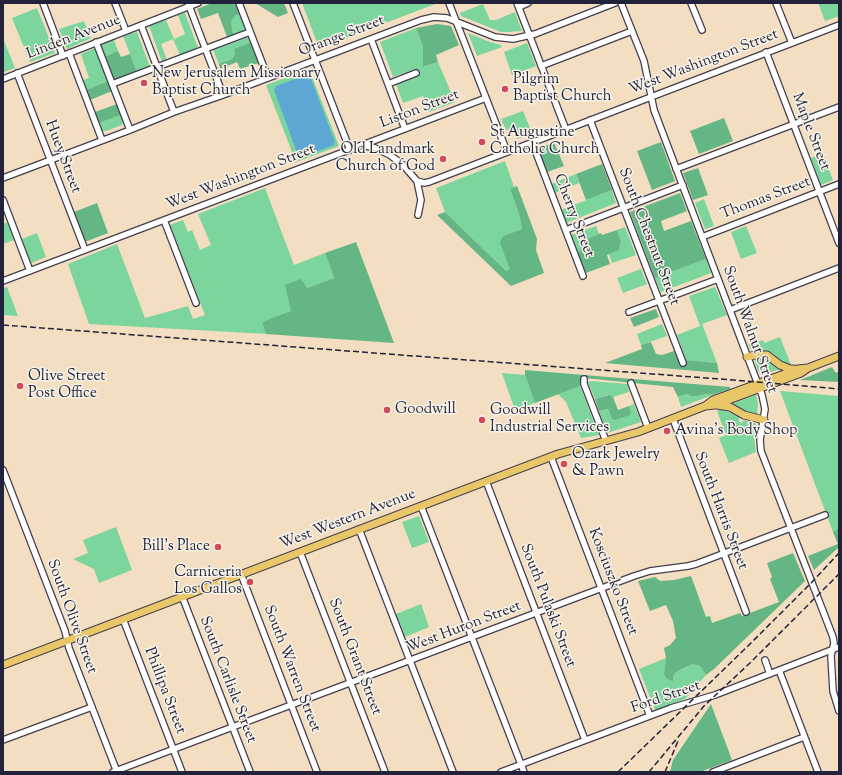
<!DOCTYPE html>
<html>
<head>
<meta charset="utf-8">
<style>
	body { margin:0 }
	#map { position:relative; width:842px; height:775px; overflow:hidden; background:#f4dec1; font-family:"Sorts Mill Goudy",serif }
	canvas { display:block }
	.frame { position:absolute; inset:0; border:4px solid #22223b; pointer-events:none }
</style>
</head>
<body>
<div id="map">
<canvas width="842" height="775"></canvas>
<div class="frame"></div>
</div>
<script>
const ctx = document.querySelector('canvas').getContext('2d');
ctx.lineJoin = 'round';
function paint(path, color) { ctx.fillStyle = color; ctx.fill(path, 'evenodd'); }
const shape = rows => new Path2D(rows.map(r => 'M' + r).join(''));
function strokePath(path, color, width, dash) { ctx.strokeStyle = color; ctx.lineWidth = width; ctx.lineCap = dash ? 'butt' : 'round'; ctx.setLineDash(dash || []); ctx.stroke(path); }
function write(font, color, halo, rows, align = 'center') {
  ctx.font = font + ' "Sorts Mill Goudy",serif'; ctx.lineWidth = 3; ctx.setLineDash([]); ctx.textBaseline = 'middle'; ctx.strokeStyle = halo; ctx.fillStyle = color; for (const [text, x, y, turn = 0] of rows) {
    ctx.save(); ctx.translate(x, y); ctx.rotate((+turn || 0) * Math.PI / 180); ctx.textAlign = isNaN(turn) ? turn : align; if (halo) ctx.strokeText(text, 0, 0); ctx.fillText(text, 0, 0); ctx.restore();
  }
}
paint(shape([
	[302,3,438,3,319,48],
	[818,3,839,3,839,16,825,21],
	[483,4,490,20,496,20,515,12,522,31,508,32,501,32,461,16,460,13],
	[37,8,55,53,30,62,12,18],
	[185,13,198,48,180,55,173,39,161,44,167,60,162,62,149,26,166,20,174,39,185,34,178,15],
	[240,14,246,30,233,35,231,22,236,15],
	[84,21,91,38,67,49,59,29],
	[416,28,423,47,424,67,438,62,455,102,429,112,423,96,403,103,396,84,417,75,415,69,393,77,380,42],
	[137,32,150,67,137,72,123,36],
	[468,33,490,42,501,45,502,47,477,56],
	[249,37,251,42,234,49,235,54,232,59,219,64,213,50],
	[3,38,15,68,4,72,3,72],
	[114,40,118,51,104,57,100,45],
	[527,43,536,66,512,75,504,52],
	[93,49,95,49,108,81,86,90,83,80,89,78,81,54],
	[309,69,339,146,296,162,266,85],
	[523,111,532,133,517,139,512,128,506,130,501,119],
	[121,115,123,122,122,125,106,131,102,131,99,123],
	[823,153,833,180,821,185,811,158],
	[505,161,514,187,510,189,519,214,522,229,503,236,511,269,506,271,445,212,436,188],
	[576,174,579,183,555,193,551,184],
	[265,188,294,265,325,253,334,278,307,288,292,312,262,322,266,334,89,324,68,264,117,244,145,318,188,306,193,319,205,315,170,225,183,220,188,232,192,230,200,250,211,245,198,214],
	[612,190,616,203,566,223,561,210],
	[704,199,714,226,705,229,695,203],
	[8,222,14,240,3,244,3,224],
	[596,226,599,234,589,238,578,253,571,235],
	[746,226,757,253,741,259,731,232],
	[625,227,636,255,612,263,609,254,619,250,621,241,617,230],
	[37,233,46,257,31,263,22,239],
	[706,259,711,273,661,292,655,278],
	[641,269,647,284,623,293,617,278],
	[7,287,18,316,3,315,3,288],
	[715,287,727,315,702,324,717,363,686,360,677,335,700,326,689,296],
	[662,324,667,336,641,345,637,334],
	[780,337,791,365,784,363,767,351,752,350,748,345,763,340,764,343],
	[758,357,765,359,780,369,768,373,767,372,758,371,754,359],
	[502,373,525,375,535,403,515,410],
	[591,381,627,384,629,392,613,397,608,395,595,399,588,382],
	[580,386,599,435,581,438,566,402,558,394],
	[780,391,839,396,839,547,833,532],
	[687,394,698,396,706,394,715,394,681,407,678,397],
	[756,395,758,404,757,416,749,414,731,404],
	[634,404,641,422,607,433,599,411,608,409,612,419,631,413,629,406],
	[722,409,739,417,739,421,741,423,744,420,756,424,754,438,756,452,729,463,719,438,726,435,717,411],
	[419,516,429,542,412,548,402,522],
	[116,527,132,570,99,583,94,569,73,559,88,553,83,540],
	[421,604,429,627,405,637,396,614],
	[666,658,664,674,673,681,674,674,680,670,692,664,700,666,706,675,685,699,655,710,639,669]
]), '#7bd59c');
paint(shape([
	[212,3,235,3,240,14,236,15,231,22,233,35,227,37,218,13,201,19,197,9],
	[255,3,284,3,288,13,278,17],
	[437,24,451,26,459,45,436,55,438,62,423,67,423,47,416,28],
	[251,42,259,63,240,69,237,62,220,69,219,64,232,59,235,54,234,49],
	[118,51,121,57,130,54,137,72,114,81,104,57],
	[108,81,112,91,90,100,86,90],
	[117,104,121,115,99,123,95,112],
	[724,118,733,141,699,154,690,131],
	[554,142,564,166,547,172,538,149],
	[661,142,675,181,652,190,637,151],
	[602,164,612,190,586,200,576,174],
	[698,168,708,195,693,200,683,173],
	[517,186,537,239,536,250,544,273,511,286,437,215,445,212,506,271,510,269,500,243,503,236,522,229,519,214,510,189],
	[680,193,687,211,661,221,664,231,691,221,706,259,655,278,630,212],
	[97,203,108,233,85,242,74,212],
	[617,230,621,241,619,250,607,255,610,264,586,273,578,253,589,238,601,233,602,235],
	[356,242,394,343,266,334,262,322,291,311,285,285,301,279,307,288,334,278,325,253],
	[656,309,659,317,634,327,630,318],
	[651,342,656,354,662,355,674,351,679,362,687,364,686,360,717,363,719,373,605,363,642,349,641,345],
	[832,367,835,372,839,373,839,382,800,380],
	[525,370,584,375,730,387,730,389,715,394,706,394,698,396,691,396,687,394,678,397,673,387,584,378,581,379,580,386,535,403,525,375],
	[609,395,613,397,618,410,629,406,631,413,630,415,615,420,612,419,608,409,599,411,595,399],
	[839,529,839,547,814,570,808,556,838,544,833,532],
	[793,553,805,581,714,669,706,675,700,666,692,664,680,670,674,674,673,681,667,679,664,674,666,658,664,648,670,645,676,638,673,621,666,605,650,611,638,581,655,577,660,581,674,580,691,576,706,617,710,616,712,623,740,613,742,616,779,602,770,579,772,577,767,563],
	[711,704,732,760,700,772,670,772,673,760]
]), '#64b684');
paint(shape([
	[306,75,310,76,335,142,334,145,302,157,298,155,274,90,276,86]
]), '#5ca7d4');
const minor = shape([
	[43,3,63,56],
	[115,3,126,31],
	[188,3,223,95],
	[239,3,268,78],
	[293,3,350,150],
	[449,3,507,152],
	[517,3,566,130],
	[621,3,644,61,654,110,762,395,765,409,760,440,761,451,833,637,834,643,831,656,833,691,839,711],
	[691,3,702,30],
	[776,3,792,43],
	[519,7,528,3],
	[141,25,174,112],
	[371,39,405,129],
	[96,42,130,130],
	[766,52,839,243],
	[69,53,102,140],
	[541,66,632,31],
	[17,73,85,250],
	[3,79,198,3],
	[112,84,250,32],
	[388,84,416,73],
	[590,120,683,363],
	[532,142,583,276],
	[365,144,486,98],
	[676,169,839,107],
	[3,178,130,130,174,112,223,95,421,20,434,17,447,18,495,37,513,39,535,34,615,3],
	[417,181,421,200,418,215],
	[3,200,30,271],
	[164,220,196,303],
	[566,230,683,185],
	[702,237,839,184],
	[3,281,362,145,375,148,390,155,403,165,417,181,424,183,429,182,839,25],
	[730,310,839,268],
	[629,312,718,279],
	[584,379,584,384,606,441],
	[631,383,648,428],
	[673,419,746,612],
	[551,457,650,716],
	[3,470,65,631,69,648,117,772],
	[486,481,585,740],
	[421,506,524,772],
	[359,529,453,772],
	[300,552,385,772],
	[241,574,317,772],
	[182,596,250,772],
	[123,619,182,772],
	[765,660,770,674],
	[779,670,818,772],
	[3,740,92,707],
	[113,772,634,576,650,571,688,566,696,564,825,515],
	[501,772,671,708,715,695,839,647],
	[713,772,804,737]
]);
const major = shape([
	[747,357,755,355,767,355,780,365,790,369,794,369],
	[717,405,730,407,744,415,764,420],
	[705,406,713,400,798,369,808,368,839,356],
	[3,665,558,454,638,432,705,406,715,405,801,373,808,368]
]);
strokePath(minor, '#423e4f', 8);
strokePath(major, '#423e4f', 9);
strokePath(minor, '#fff', 5.5);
strokePath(major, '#e9c769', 7);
strokePath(shape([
	[3,325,733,380,839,389],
	[618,772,751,643,812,582,839,553],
	[649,772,704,706,751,662,839,574],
	[665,772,678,741]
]), '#22223b', 1.5, [6, 3]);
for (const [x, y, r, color] of [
	[144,83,4,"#d1495b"],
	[505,89,4,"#d1495b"],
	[482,142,4,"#d1495b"],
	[443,159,4,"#d1495b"],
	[20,386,4,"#d1495b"],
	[387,410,4,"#d1495b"],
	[482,420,4,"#d1495b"],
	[667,431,4,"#d1495b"],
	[564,464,4,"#d1495b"],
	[218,547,4,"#d1495b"],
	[250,582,4,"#d1495b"]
]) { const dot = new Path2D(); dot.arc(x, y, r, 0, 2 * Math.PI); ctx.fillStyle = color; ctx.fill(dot); strokePath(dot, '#f7f3e8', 1.5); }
write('15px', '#22223b', '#f7f3e8', [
	["Orange Street",342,37,-21],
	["Linden Avenue",74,38,-21],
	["West Washington Street",704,63,-21],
	["Liston Street",420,110,-21],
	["Maple Street",810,132,69],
	["Huey Street",62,157,69],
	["West Washington Street",241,178,-21],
	["Thomas Street",766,199,-21],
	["Cherry Street",573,216,69],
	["South Chestnut Street",648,237,69],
	["South Walnut Street",749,330,70],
	["South Harris Street",720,511,69],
	["West Western Avenue",348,520,-21],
	["Kosciuszko Street",612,582,69],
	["South Pulaski Street",547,606,69],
	["South Olive Street",71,617,70],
	["West Huron Street",464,628,-21],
	["South Grant Street",354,657,69],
	["South Warren Street",291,669,69],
	["South Carlisle Street",227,680,69],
	["Phillipa Street",164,691,69],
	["Ford Street",666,698,-19]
]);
write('15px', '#22223b', '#f7f3e8', [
	["New Jerusalem Missionary",152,74],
	["Baptist Church",152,91],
	["Pilgrim",513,80],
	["Baptist Church",513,97],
	["St Augustine",490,133],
	["Catholic Church",490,150],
	["Old Landmark",435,150,"right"],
	["Church of God",435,167,"right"],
	["Olive Street",28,377],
	["Post Office",28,394],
	["Goodwill",395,410],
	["Goodwill",490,411],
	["Industrial Services",490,428],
	["Avina's Body Shop",675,431],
	["Ozark Jewelry",572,455],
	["& Pawn",572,472],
	["Bill's Place",210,547,"right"],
	["Carniceria",242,573,"right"],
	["Los Gallos",242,590,"right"]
], 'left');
</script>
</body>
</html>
